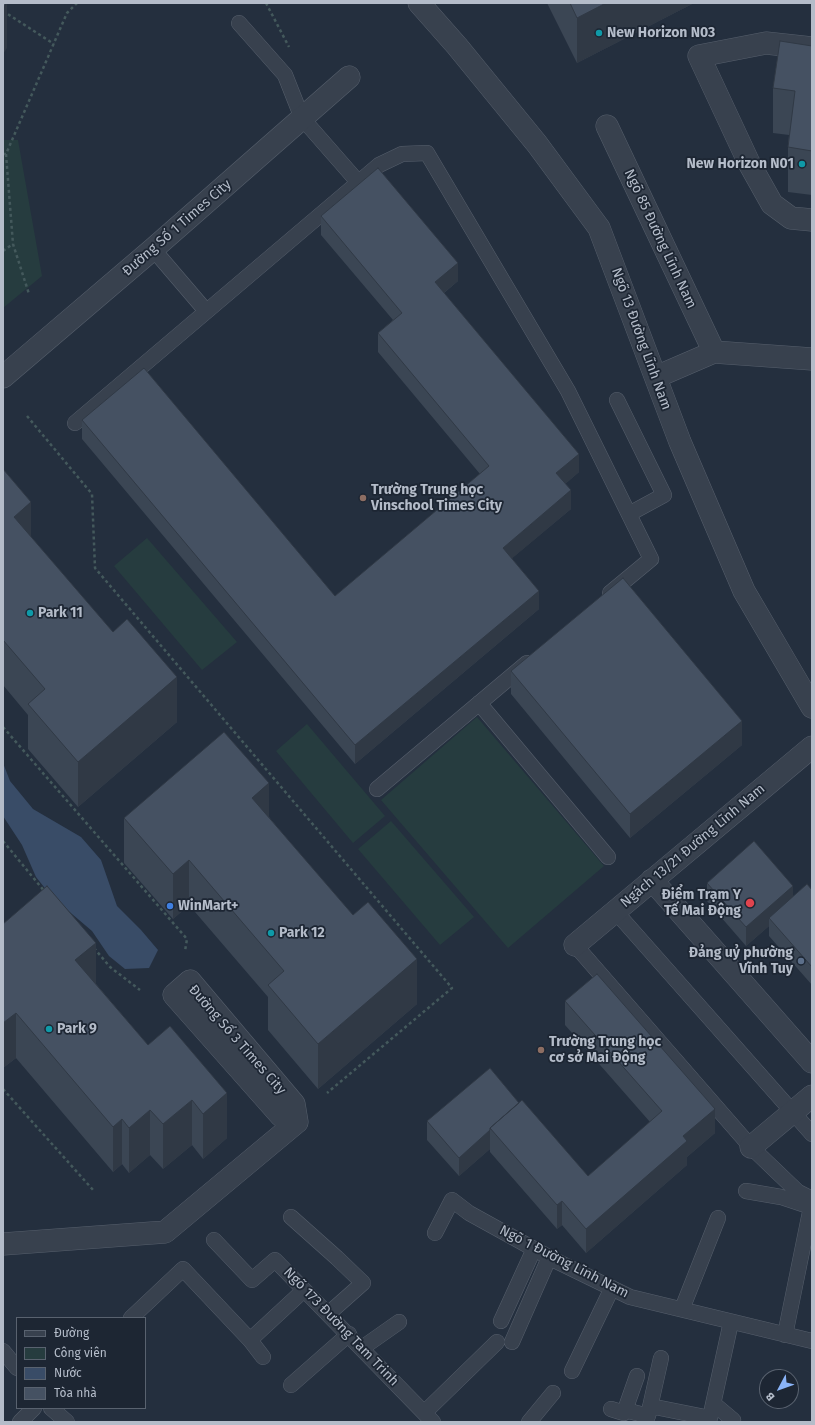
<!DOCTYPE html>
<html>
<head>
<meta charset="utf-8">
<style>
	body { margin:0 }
	#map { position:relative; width:815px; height:1425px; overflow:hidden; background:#242f3e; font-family:"Fira Sans",sans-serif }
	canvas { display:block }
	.frame { position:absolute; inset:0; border:4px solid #b4bcc9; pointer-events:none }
	.legend { position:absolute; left:16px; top:1317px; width:130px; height:92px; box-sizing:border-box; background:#1d2633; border:1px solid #59626f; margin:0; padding:5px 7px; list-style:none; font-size:12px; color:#b4bcc9 }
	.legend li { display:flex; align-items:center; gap:8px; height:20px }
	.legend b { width:20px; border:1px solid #59626f }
	.north { position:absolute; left:759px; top:1369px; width:40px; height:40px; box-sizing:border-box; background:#1d2633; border:1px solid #59626f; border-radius:50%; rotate:229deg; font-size:11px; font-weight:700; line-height:16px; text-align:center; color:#b4bcc9 }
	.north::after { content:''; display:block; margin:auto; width:14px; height:18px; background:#8ab4f8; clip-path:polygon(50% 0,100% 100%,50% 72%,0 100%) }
</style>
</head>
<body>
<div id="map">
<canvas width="815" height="1425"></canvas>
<div class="frame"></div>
<ul class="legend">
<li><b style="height:5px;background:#38414e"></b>Đường</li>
<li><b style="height:11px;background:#263c3f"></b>Công viên</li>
<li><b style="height:11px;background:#394c67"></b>Nước</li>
<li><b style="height:11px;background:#455162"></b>Tòa nhà</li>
</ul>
<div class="north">B</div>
</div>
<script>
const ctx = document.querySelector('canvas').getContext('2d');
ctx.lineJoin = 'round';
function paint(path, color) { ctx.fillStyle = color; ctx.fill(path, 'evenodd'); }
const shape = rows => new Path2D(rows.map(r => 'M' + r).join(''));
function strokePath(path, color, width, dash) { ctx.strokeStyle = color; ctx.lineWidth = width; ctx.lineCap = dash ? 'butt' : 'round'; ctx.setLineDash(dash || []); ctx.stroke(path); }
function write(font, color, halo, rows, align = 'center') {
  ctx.font = font + ' "Fira Sans",sans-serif'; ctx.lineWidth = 3.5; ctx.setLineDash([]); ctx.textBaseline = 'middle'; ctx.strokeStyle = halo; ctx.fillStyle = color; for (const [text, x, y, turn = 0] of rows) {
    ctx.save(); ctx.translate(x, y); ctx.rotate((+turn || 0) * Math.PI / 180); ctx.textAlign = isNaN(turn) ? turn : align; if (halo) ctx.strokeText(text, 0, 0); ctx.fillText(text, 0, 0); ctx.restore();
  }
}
paint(shape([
	[3,140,18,140,42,276,3,308],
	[147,538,237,642,202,670,114,566],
	[477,717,604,866,508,948,381,800],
	[307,724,385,816,353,843,276,751],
	[391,821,474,917,440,945,358,849]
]), '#263c3f');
paint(shape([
	[3,763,10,781,33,809,81,837,101,860,117,906,141,930,158,950,149,968,125,969,109,956,92,931,52,897,36,877,22,845,3,816]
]), '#394c67');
const service = shape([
	[239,23,285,75,302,118,358,182],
	[153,249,206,311],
	[617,400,664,495,629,514],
	[75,423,379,165,402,154,427,153,568,391,651,559,610,593],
	[479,703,608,857],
	[377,789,527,663],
	[615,911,812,1134],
	[575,945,751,1147,798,1192,812,1199],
	[746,1191,781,1197,811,1207,785,1335],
	[291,1217,337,1258,363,1283,328,1314],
	[435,1233,452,1200,469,1213,554,1260,630,1297,812,1341],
	[214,1240,252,1280,275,1260,433,1422],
	[682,1309,718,1218],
	[131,1318,183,1269,250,1340,263,1357],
	[501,1321,534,1249],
	[250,1340,304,1290],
	[512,1342,549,1258],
	[362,1348,399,1322],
	[3,1351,17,1368],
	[572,1371,612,1288],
	[291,1385,349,1334],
	[714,1404,733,1420,732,1422],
	[650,1406,710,1418,731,1322],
	[51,1408,67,1422],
	[611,1409,624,1413,637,1376],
	[625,1410,648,1416,661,1358],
	[424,1413,497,1342],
	[20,1422,34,1408],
	[529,1422,553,1393]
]);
const minor = shape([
	[419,3,457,46,537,144,599,228,680,442,744,591,812,707],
	[812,48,766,43,699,56,749,163,772,204,791,218,812,220],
	[607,126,714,352],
	[3,377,153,249,349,77],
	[656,377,714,352,812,359],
	[652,880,812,1062],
	[575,945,812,747],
	[190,981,294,1104,297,1122,281,1116,174,995,190,981],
	[751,1147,812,1096],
	[3,1244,165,1232,297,1122]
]);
strokePath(service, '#565f6c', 16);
strokePath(minor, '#565f6c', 23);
strokePath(shape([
	[266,3,289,47],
	[3,11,54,44],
	[3,154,6,154,67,13,77,3],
	[6,154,13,244,29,294],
	[3,251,13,244],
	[27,416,92,494,95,568,452,988,327,1093],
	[3,727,187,939,185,951],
	[3,841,45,892],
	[94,948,110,967,140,990],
	[3,1089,94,1191]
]), '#44595c', 2.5, [3, 3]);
strokePath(service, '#38414e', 15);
strokePath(minor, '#38414e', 22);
paint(shape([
	[547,3,694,3,577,63],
	[812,46,812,195,788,192,788,147,789,135,773,133,773,88],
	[321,216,458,281,444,293,579,472,565,484,571,509,512,558,539,609,355,764,82,439,82,420,335,596,480,474,378,352,378,333,393,320,321,235],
	[3,469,31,537,177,722,78,807,28,749,28,715,3,685],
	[511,671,742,745,630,838,511,694],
	[269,817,417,1004,318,1089,268,1030,268,997,189,905,173,919,124,863,124,818],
	[707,883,793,896,812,890,812,985,769,936,769,926,746,946,707,901],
	[3,924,96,984,227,1138,203,1159,192,1145,163,1169,150,1155,129,1173,122,1164,113,1172,16,1058,3,1068],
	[565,1001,715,1133,687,1157,687,1165,586,1253,562,1225,557,1229,490,1152,490,1149,459,1176,427,1140,427,1121,519,1103,588,1176,650,1122,565,1025]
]), '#3b4654');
paint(shape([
	[7,3,7,48,3,54,3,9],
	[606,3,694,3,577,63,577,18],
	[458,263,458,281,435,300,435,282],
	[579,454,579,472,556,492,556,473],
	[571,490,571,509,503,566,503,548],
	[31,502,31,547,14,517],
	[539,591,539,609,355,764,355,745],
	[177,677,177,722,78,807,78,762],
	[742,721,742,745,630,838,630,814],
	[269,783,269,828,252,798],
	[189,860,189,905,173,919,173,874],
	[793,886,793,904,769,918,769,926,746,946,746,927],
	[96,943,96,988,75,960],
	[417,959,417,1004,318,1089,318,1044],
	[16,1013,16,1058,3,1068,3,1023],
	[227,1093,227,1138,203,1159,203,1114],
	[192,1100,192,1145,163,1169,163,1124],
	[715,1109,715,1133,687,1157,687,1165,586,1253,586,1229,683,1136],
	[150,1110,150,1155,129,1173,129,1128],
	[122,1119,122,1164,113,1172,113,1127],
	[490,1130,490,1149,459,1176,459,1158],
	[562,1201,562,1225,557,1229,557,1205]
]), '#303945');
const building = shape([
	[3,3,6,3,3,9,3,3],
	[570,3,606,3,577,18,570,3],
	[780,41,812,46,812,151,788,147,795,91,773,88,780,41],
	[378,168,458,263,435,282,579,454,556,473,571,490,503,548,539,591,355,745,82,420,144,368,335,596,489,466,378,333,402,313,321,216,378,168],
	[3,469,31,502,14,517,113,632,127,619,177,677,78,762,28,704,45,689,3,640,3,469],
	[623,578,742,721,630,814,511,671,623,578],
	[224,732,269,783,252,798,353,915,368,902,417,959,318,1044,268,985,284,971,189,860,173,874,124,818,224,732],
	[754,841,793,886,746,927,707,883,754,841],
	[807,884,812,890,812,967,769,918,807,884],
	[47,886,96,943,75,960,148,1045,170,1026,227,1093,203,1114,192,1100,163,1124,150,1110,129,1128,122,1119,113,1127,16,1013,3,1023,3,924,47,886],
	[597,974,715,1109,683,1136,687,1141,586,1229,562,1201,557,1205,490,1128,522,1100,588,1176,662,1111,565,1001,597,974],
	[490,1068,519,1103,490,1128,490,1130,459,1158,427,1121,490,1068]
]);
paint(building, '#455162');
strokePath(building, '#303945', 1);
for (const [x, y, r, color] of [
	[599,33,4,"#0f9aa8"],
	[802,164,4,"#0f9aa8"],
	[363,498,4,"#8d6e63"],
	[30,613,4,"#0f9aa8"],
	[750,903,5,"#e0444e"],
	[170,906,4,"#3f7fe0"],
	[271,933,4,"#0f9aa8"],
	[801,961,4,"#5c6f8a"],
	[49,1029,4,"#0f9aa8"],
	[541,1050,4,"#8d6e63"]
]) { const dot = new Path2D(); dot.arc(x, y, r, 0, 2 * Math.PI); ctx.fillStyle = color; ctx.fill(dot); strokePath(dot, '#1d2633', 1.5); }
write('bold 14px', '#b4bcc9', '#1d2633', [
	["New Horizon N03",607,33],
	["New Horizon N01",794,164,"right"],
	["Trường Trung học",371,490],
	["Vinschool Times City",371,506],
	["Park 11",38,613],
	["Điểm Trạm Y",741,895,"right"],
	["Tế Mai Động",741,911,"right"],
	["WinMart+",178,906],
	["Park 12",279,933],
	["Đảng uỷ phường",793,953,"right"],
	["Vĩnh Tuy",793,969,"right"],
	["Park 9",57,1029],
	["Trường Trung học",549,1042],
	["cơ sở Mai Động",549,1058]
], 'left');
write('14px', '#b4bcc9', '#1d2633', [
	["Đường Số 1 Times City",177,228,-41],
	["Ngõ 85 Đường Lĩnh Nam",660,239,65],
	["Ngõ 13 Đường Lĩnh Nam",641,339,70],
	["Ngách 13/21 Đường Lĩnh Nam",693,846,-40],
	["Đường Số 3 Times City",237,1040,49],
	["Ngõ 1 Đường Lĩnh Nam",564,1262,27],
	["Ngõ 173 Đường Tam Trinh",341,1327,46]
]);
</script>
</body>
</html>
